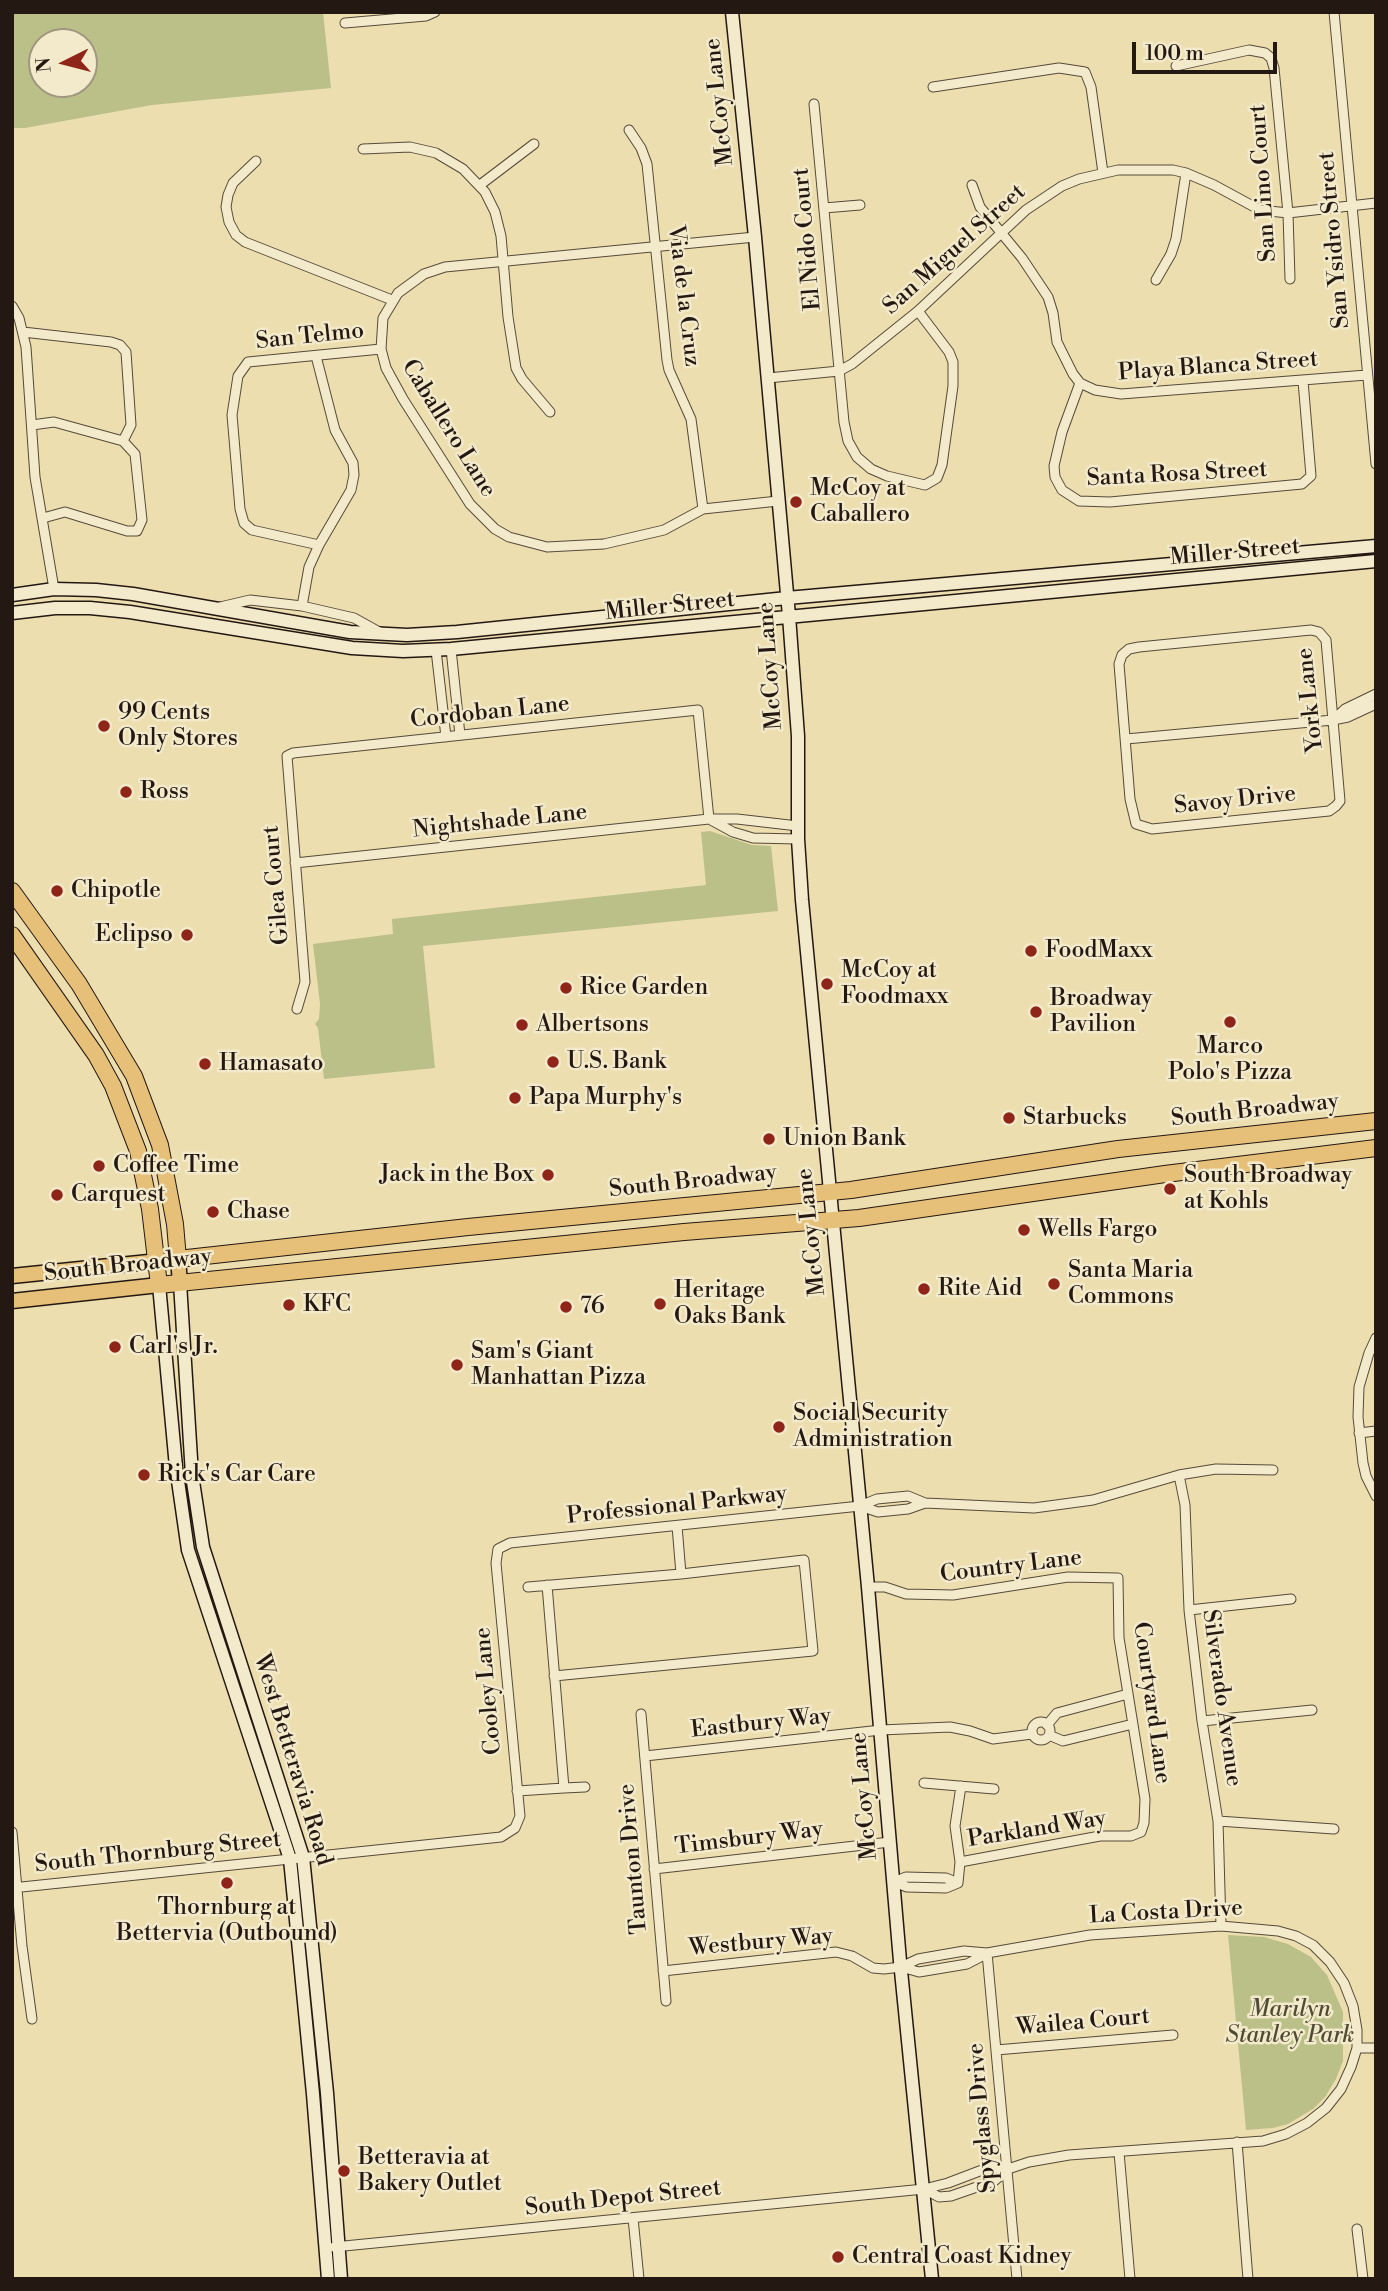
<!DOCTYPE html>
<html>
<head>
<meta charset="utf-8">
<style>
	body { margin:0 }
	#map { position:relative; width:1388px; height:2291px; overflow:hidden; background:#ecdeaf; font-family:"Libre Bodoni",serif }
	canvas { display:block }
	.frame { position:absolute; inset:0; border:14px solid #241812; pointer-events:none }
	.north { position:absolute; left:28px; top:28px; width:70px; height:70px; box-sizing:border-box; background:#f3eacb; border:2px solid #a09681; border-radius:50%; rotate:264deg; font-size:19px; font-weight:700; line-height:28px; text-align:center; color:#241812 }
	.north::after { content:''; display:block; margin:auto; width:24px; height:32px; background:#8f2418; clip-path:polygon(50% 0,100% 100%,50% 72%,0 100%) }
	.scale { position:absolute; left:1132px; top:42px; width:145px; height:32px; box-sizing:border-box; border:4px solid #241812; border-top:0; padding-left:9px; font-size:21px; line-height:24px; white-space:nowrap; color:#241812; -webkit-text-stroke:5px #f3eacb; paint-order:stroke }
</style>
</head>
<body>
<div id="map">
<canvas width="1388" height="2291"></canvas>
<div class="frame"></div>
<div class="north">N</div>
<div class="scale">100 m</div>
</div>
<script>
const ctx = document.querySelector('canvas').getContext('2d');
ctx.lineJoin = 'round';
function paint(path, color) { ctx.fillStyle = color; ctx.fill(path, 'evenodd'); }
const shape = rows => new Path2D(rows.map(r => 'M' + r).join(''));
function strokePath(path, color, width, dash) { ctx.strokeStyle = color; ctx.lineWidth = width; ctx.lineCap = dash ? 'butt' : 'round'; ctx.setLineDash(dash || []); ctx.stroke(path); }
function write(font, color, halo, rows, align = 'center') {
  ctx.font = font + ' "Libre Bodoni",serif'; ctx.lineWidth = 5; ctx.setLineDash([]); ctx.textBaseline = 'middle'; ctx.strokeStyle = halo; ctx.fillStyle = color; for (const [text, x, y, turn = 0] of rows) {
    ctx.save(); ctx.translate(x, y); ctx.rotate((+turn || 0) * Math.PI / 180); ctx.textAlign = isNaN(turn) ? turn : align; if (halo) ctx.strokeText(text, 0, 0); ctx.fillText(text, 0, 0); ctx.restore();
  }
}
paint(shape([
	[12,12,323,12,331,88,152,105,25,128,12,128],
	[42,42,84,42,84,84,42,84],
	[710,831,752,845,771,846,778,911,423,946,435,1068,324,1079,318,1028,315,1024,319,1019,320,1004,313,944,393,934,392,919,706,885,701,832],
	[1228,1935,1264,1937,1288,1944,1311,1957,1327,1975,1343,2012,1343,2061,1336,2079,1325,2097,1313,2109,1288,2124,1273,2128,1246,2130]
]), '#bbc088');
const street = shape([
	[1334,12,1376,464],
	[345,23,426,16,435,12],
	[1176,66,1249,50,1265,53,1271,58,1274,68,1288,213,1290,279],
	[933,87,1059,68,1085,72,1091,87,1103,173],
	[814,104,844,422,848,441,857,457,871,469,887,476,925,485,937,478,942,465,953,386,953,362,949,352,918,311],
	[629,130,641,148,647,164,667,360,669,370,691,419,703,509],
	[363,149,410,147,436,153,463,169,485,192,495,212,501,236,508,317,516,368,522,379,550,412],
	[256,161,233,183,228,195,226,207,229,222,236,235,245,242,392,300],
	[480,185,534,144],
	[972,185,980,207,1022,258,1048,297,1053,313,1057,342,1073,374,1080,383,1095,390,1121,394,1367,375],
	[824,208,860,205],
	[755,237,445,267,424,274,398,293,383,318,381,349,386,368,403,399,470,504,495,529,509,537,547,547,604,544,664,530,703,509,778,501],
	[1156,280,1171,254,1176,239,1186,173],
	[12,306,19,318,26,347,35,477,54,589],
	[23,332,111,342,120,345,126,352,131,425,123,441,135,454,142,520,137,531,127,531,65,512,43,518],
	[768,378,839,371,852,364,918,311,1026,210,1062,186,1079,179,1118,170,1173,170,1186,173,1214,185,1260,210,1288,213,1376,203],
	[1080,383,1062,432,1054,466,1055,477,1062,490,1079,501,1110,502,1302,484,1311,476,1303,381],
	[32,425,54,422,123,441],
	[319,545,252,530,244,523,240,509,232,415,238,376,248,362,381,349],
	[302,606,309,567,319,545,351,490,354,475,353,463,335,430,316,356],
	[220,607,250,600,302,606,354,618,381,633],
	[1311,630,1319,632,1326,640,1340,801,1336,806,1329,811,1152,829,1136,824,1130,799,1119,664,1122,655,1129,649,1139,647,1311,630],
	[451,649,460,735],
	[436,650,446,737],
	[1333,720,1345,709,1376,694],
	[1126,739,1333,720,1348,717,1376,704],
	[711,820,733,832,753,838,798,839],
	[295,863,709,819,737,819,798,826],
	[297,1009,305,982,287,756,293,753,698,710,709,819],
	[1376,1338,1369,1353,1359,1387,1358,1417,1363,1463,1366,1476,1376,1496],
	[1359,1433,1376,1431],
	[1179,1475,1185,1505,1189,1610,1202,1721,1218,1821,1221,1926],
	[860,1506,878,1512,908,1509,925,1503],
	[528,1587,681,1574,677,1526],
	[868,1587,885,1587,906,1594,953,1595,1068,1577,1118,1578,1119,1638,1145,1799,1144,1823,1141,1832,1131,1836,1100,1836,960,1862,958,1883],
	[1189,1610,1291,1599],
	[554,1676,813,1651,804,1560,681,1574],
	[641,1714,666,2001],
	[1202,1721,1312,1710],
	'1032 1731a9 9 0 1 1 18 0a9 9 0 1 1-18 0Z',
	[1047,1725,1057,1713,1128,1694],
	[1049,1735,1063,1741,1133,1724],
	[645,1756,881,1730,950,1727,970,1731,993,1739,1032,1734],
	[924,1783,994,1789],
	[564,1788,585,1787],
	[517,1791,564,1788,547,1585],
	[1218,1821,1334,1829],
	[12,1832,22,1946,32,2019],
	[960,1862,955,1826,961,1786],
	[654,1869,890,1842],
	[894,1882,906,1877,946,1878,958,1883],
	[894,1882,907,1887,946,1888,958,1883],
	[12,1888,501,1837,515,1828,520,1816,496,1563,498,1549,510,1543,860,1506,877,1499,908,1496,925,1503,1034,1508,1093,1500,1179,1475,1216,1469,1273,1470],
	[987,1953,1017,2279],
	[901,1967,919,1972,967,1964,986,1954],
	[663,1971,836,1952,852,1956,873,1968,884,1969,901,1967,918,1959,964,1951,987,1953,1090,1935,1221,1926,1278,1931,1296,1936,1313,1945,1330,1962,1344,1983,1353,2006,1357,2030,1357,2048,1351,2067,1341,2089,1326,2108,1307,2123,1286,2134,1263,2141,1069,2155,1029,2162,1008,2169,994,2181,951,2196,939,2197,924,2189],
	[1357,2048,1376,2048],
	[996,2050,1173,2035],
	[1237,2142,1248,2279],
	[1119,2152,1130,2279],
	[633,2218,639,2279],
	[1357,2229,1363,2279],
	[334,2247,924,2189,948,2183,990,2167,1008,2169]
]);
const secondary = shape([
	[732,12,755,237,789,616,798,736,798,839,802,900,868,1587,900,1961,932,2279],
	[12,595,54,589,96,590,133,594,350,632,407,635,457,632,787,598,1376,546],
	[12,613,55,608,90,608,130,612,352,648,403,651,451,649,1376,561],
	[180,1283,192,1475,203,1547,303,1857,327,2093,341,2279],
	[159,1285,176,1467,188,1550,290,1859,313,2094,328,2279]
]);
const primary = shape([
	[12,1276,178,1259,180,1283],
	[12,1301,159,1285]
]);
const highway = shape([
	[12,891,79,984,134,1076,160,1145,175,1224,178,1259,468,1227,851,1190,1118,1149,1376,1121],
	[12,935,96,1055,113,1086,138,1151,150,1209,159,1285,684,1232,859,1218,1165,1174,1376,1148]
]);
strokePath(street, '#564a39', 11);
strokePath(secondary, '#241812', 15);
strokePath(primary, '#241812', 17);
strokePath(highway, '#241812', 18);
strokePath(street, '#f3eacb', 9);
strokePath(secondary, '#f3eacb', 12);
strokePath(primary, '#e6bf78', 14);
strokePath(highway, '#e6bf78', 16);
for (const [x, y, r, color] of [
	[796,502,7,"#8f2418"],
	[104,726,7,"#8f2418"],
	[126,792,7,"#8f2418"],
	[57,891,7,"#8f2418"],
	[187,935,7,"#8f2418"],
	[1031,951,7,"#8f2418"],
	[827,984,7,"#8f2418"],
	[566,988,7,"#8f2418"],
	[1036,1012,7,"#8f2418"],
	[1230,1022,7,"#8f2418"],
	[522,1025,7,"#8f2418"],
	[553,1062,7,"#8f2418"],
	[205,1064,7,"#8f2418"],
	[515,1098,7,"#8f2418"],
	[1009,1118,7,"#8f2418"],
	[769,1139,7,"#8f2418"],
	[99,1166,7,"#8f2418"],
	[548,1175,7,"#8f2418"],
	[1170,1189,7,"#8f2418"],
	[57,1195,7,"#8f2418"],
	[213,1212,7,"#8f2418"],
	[1024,1230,7,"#8f2418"],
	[1054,1284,7,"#8f2418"],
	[924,1289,7,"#8f2418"],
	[660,1304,7,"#8f2418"],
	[289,1305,7,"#8f2418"],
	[566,1307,7,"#8f2418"],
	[115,1347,7,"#8f2418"],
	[457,1365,7,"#8f2418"],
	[779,1427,7,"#8f2418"],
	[144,1475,7,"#8f2418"],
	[227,1883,7,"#8f2418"],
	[344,2171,7,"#8f2418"],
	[838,2257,7,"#8f2418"]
]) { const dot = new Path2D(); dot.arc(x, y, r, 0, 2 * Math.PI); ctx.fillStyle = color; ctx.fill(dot); strokePath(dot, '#f3eacb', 2.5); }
write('23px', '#241812', '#f3eacb', [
	["McCoy Lane",720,102,-96],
	["San Lino Court",1264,183,-94],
	["El Nido Court",808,239,-95],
	["San Ysidro Street",1335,240,-95],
	["San Miguel Street",955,250,-42],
	["Via de la Cruz",683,296,83],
	["San Telmo",310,337,-6],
	["Playa Blanca Street",1218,367,-4],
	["Caballero Lane",448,429,58],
	["Santa Rosa Street",1177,475,-3],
	["Miller Street",1235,553,-5],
	["Miller Street",670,607,-6],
	["McCoy Lane",771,666,-94],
	["York Lane",1311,700,-96],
	["Cordoban Lane",490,713,-6],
	["Savoy Drive",1235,801,-6],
	["Nightshade Lane",500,822,-6],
	["Gilea Court",277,885,-95],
	["South Broadway",1255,1111,-6],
	["South Broadway",693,1182,-6],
	["McCoy Lane",812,1232,-96],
	["South Broadway",128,1266,-6],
	["Professional Parkway",677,1506,-6],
	["Country Lane",1011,1567,-7],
	["Cooley Lane",489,1691,-95],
	["Silverado Avenue",1221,1698,82],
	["Courtyard Lane",1151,1703,82],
	["Eastbury Way",761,1724,-6],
	["West Betteravia Road",292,1760,73],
	["McCoy Lane",865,1796,-95],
	["Parkland Way",1037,1830,-9],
	["Timsbury Way",749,1839,-7],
	["South Thornburg Street",158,1853,-6],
	["Taunton Drive",634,1859,-95],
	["La Costa Drive",1166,1913,-3],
	["Westbury Way",761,1943,-5],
	["Wailea Court",1083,2023,-5],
	["Spyglass Drive",983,2118,-95],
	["South Depot Street",623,2199,-6]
]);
write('23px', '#241812', '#f3eacb', [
	["McCoy at",810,489],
	["Caballero",810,515],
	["99 Cents",118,713],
	["Only Stores",118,739],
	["Ross",140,792],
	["Chipotle",71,891],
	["Eclipso",173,935,"right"],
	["FoodMaxx",1045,951],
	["McCoy at",841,971],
	["Foodmaxx",841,997],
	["Rice Garden",580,988],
	["Broadway",1050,999],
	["Pavilion",1050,1025],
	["Albertsons",536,1025],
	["Marco",1230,1047,"center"],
	["Polo's Pizza",1230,1073,"center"],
	["U.S. Bank",567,1062],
	["Hamasato",219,1064],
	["Papa Murphy's",529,1098],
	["Starbucks",1023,1118],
	["Union Bank",783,1139],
	["Coffee Time",113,1166],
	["Jack in the Box",534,1175,"right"],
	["South Broadway",1184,1176],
	["at Kohls",1184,1202],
	["Carquest",71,1195],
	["Chase",227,1212],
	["Wells Fargo",1038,1230],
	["Santa Maria",1068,1271],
	["Commons",1068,1297],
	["Rite Aid",938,1289],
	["Heritage",674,1291],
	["Oaks Bank",674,1317],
	["KFC",303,1305],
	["76",580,1307],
	["Carl's Jr.",129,1347],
	["Sam's Giant",471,1352],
	["Manhattan Pizza",471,1378],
	["Social Security",793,1414],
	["Administration",793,1440],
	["Rick's Car Care",158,1475],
	["Thornburg at",227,1908,"center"],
	["Bettervia (Outbound)",227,1934,"center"],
	["Betteravia at",358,2158],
	["Bakery Outlet",358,2184],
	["Central Coast Kidney",852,2257]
], 'left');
write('italic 23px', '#514a35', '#f3eacb', [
	["Marilyn",1290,2010],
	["Stanley Park",1290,2036]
]);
</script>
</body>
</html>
